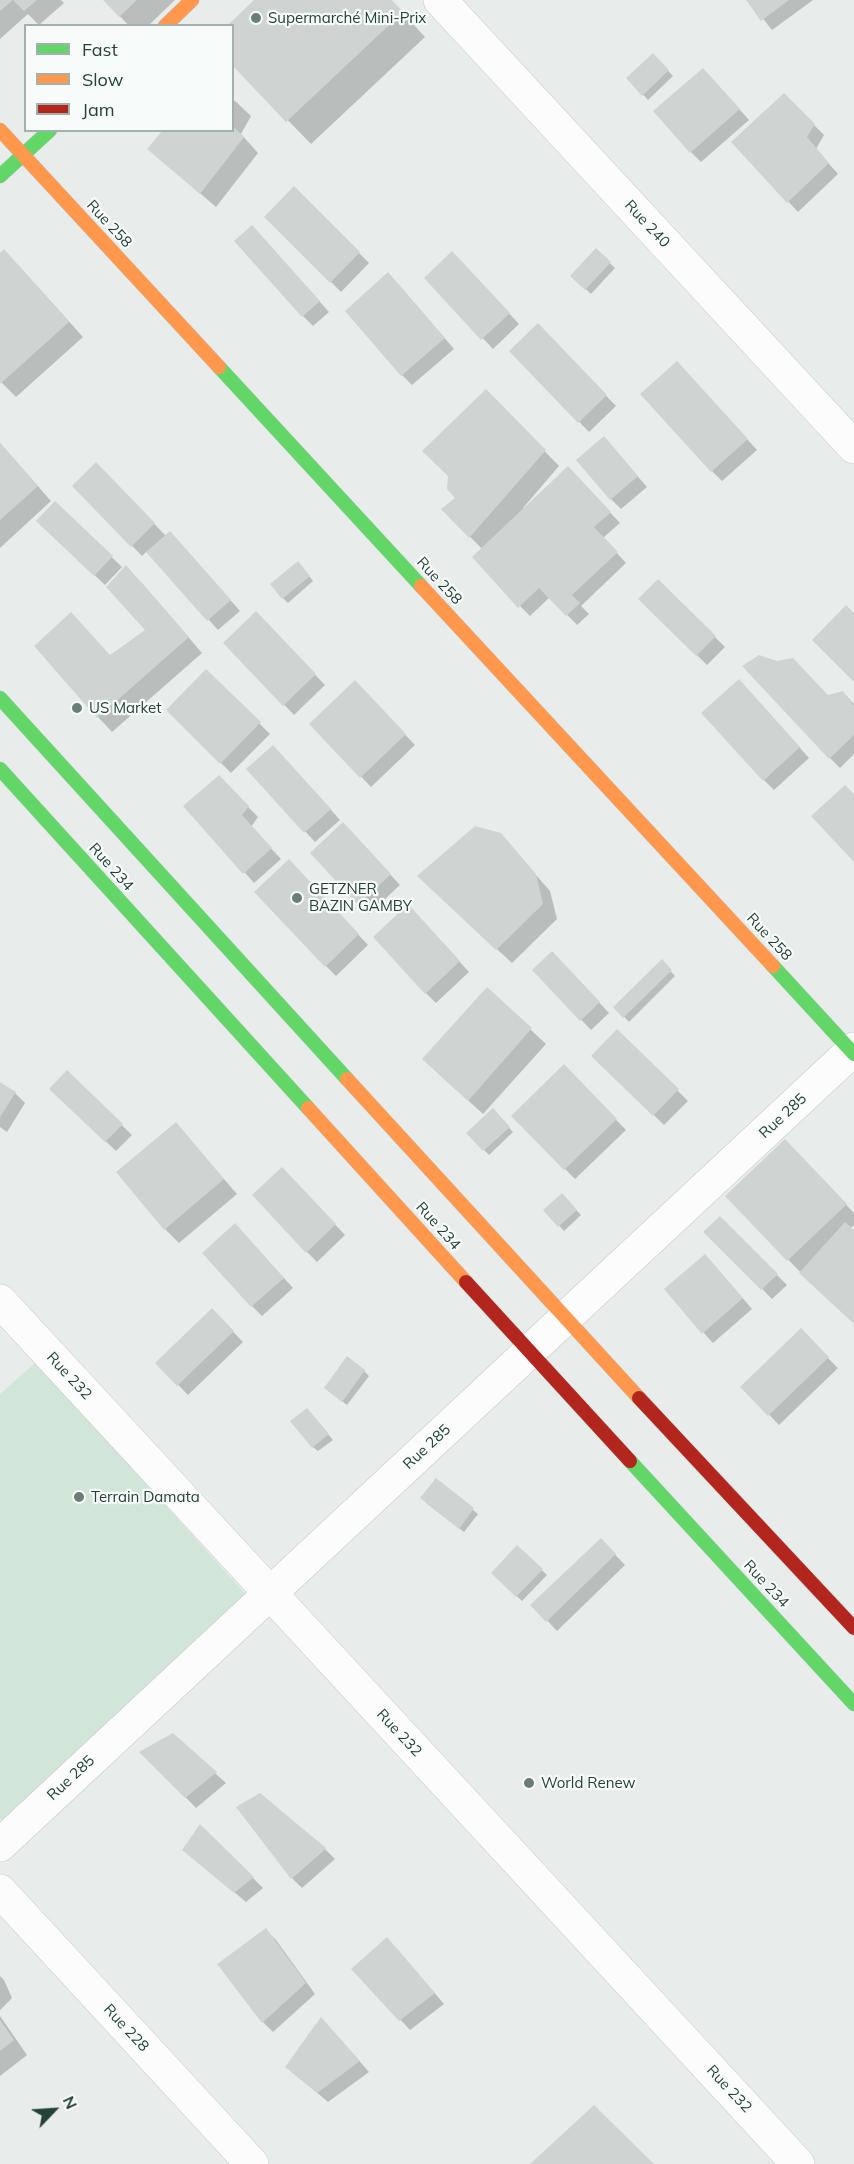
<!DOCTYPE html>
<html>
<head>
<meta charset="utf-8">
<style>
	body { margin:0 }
	#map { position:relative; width:854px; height:2164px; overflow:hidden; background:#e8edeb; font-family:Mulish,sans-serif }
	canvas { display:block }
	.legend { position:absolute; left:24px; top:24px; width:210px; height:108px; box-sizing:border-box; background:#f7fbf9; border:2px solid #a3b1ad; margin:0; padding:8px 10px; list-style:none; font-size:18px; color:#24423a }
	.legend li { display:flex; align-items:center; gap:12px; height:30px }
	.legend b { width:30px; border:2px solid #a3b1ad }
	.north { position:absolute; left:24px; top:2080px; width:60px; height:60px; -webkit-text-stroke:4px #f7fbf9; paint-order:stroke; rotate:65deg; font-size:16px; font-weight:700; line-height:24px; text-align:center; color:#24423a }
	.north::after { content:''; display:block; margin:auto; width:21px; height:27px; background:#24423a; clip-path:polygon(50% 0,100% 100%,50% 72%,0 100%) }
</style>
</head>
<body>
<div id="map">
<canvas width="854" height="2164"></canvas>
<ul class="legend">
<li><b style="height:8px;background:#63d668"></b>Fast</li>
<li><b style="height:8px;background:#ff974d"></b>Slow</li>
<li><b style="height:8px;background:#b3261e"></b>Jam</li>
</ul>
<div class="north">N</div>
</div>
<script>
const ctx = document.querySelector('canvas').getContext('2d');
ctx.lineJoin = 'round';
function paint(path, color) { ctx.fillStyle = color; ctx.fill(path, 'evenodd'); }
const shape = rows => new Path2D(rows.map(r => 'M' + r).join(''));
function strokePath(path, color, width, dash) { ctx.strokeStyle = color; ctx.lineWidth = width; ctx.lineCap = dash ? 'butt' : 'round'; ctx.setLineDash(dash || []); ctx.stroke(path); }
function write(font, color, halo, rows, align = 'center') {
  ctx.font = font + ' Mulish,sans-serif'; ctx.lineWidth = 4.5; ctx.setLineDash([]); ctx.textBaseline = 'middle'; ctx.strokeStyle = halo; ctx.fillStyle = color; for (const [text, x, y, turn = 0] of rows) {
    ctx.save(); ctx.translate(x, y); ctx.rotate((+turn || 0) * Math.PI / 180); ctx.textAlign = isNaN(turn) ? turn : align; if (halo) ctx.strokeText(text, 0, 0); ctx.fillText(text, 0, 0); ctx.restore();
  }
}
paint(shape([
	[36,1362,250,1599,4,1822,0,1818,0,1394]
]), '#d1e6d8');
paint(shape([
	[0,0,61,0,64,3,39,25,28,14,0,39],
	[105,0,175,0,148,26,129,26],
	[257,0,391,0,425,37,311,144,232,63],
	[748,0,813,0,772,30],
	[653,55,673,76,648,100,628,78],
	[713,80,749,120,701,162,691,152],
	[784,95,824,135,816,149,838,174,798,212,733,142],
	[232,98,251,116,241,134,258,153,216,207,149,149,232,130],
	[294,188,369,263,341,292,266,217],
	[262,237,329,312,313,326,303,316],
	[596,250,615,268,591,294,572,276],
	[0,255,19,266,83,337,16,397,0,381],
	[462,263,519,324,493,349,426,278],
	[398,284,454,349,412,385,402,375],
	[538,325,616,406,589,432,511,351],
	[686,373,757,450,722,481,712,471],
	[486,391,559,466,523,508,524,510,578,478,620,523,603,538,626,563,581,606,589,614,577,625,550,597,530,616,520,606,482,549,443,509,457,498],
	[0,443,51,501,0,548],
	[613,448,647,487,621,509,611,499],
	[96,464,166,536,180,543,240,611,218,630,147,551,142,556,74,486],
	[55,503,122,567,105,585,48,531],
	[302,567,313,581,288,603,283,598],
	[658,581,725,647,707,665,640,599],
	[141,582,202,653,112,732,98,717,111,657,147,630],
	[266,624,325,685,294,715,225,643],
	[206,671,270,734,231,773,168,710],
	[355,682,415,745,371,787,311,724],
	[749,691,809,758,774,790,764,780],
	[843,692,854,704,854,754,840,768,830,758,829,697],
	[283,757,340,820,315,842,248,769],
	[219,777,258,817,251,827,281,859,254,883,186,806],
	[353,834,400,885,369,914,359,904],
	[500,834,550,891,557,919,512,963,434,891],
	[299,871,368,945,336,976,326,966],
	[418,916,469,972,436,1003,426,993],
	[662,962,675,976,629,1022,615,1007],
	[562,963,609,1013,591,1030,534,970],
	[487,989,546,1044,483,1114,439,1074],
	[617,1031,688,1101,664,1125,593,1056],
	[564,1066,626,1130,575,1179,513,1116],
	[67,1072,132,1135,116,1151,61,1099],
	[0,1083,15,1093,25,1103,7,1132,0,1127],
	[493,1110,513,1132,489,1155,468,1133],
	[176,1124,237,1194,179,1243,165,1229],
	[799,1155,854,1213,854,1225,850,1229,854,1232,854,1323,803,1275,727,1196],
	[292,1179,345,1235,317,1262,307,1252],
	[562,1195,581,1215,564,1231,545,1210],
	[720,1218,787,1285,772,1299,706,1232],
	[245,1235,293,1288,262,1316,252,1306],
	[715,1266,752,1309,713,1343,703,1332],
	[212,1310,243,1342,188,1395,157,1363],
	[801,1331,838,1368,779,1425,743,1387],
	[364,1371,369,1376,347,1405,331,1393],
	[311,1414,333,1440,318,1451,313,1447],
	[436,1480,478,1514,464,1532,426,1503],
	[601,1540,625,1565,557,1631,533,1605],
	[518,1547,547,1575,522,1601,493,1573],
	[172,1735,226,1783,196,1808,142,1752],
	[201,1826,263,1888,246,1902,184,1850],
	[325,1849,335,1859,302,1888,292,1878],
	[266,1930,276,1940,315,1994,273,2032,263,2022,219,1964],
	[397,1949,444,2004,410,2030,353,1969],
	[0,1976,4,1980,12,1998,0,2010],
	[0,2016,27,2055,0,2076],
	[331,2029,369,2072,328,2102,287,2067]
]), '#0003');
paint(shape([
	[0,0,13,0,0,11],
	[13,0,37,0,24,11],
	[103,0,137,0,119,17],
	[254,0,392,0,403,12,286,122,232,65,232,26,227,26],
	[746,0,789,0,761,21],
	[653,53,669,70,642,96,626,78],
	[703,68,740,109,690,153,653,111],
	[784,93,815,124,807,137,829,163,787,203,731,142],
	[232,125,244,137,200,194,147,149,163,130,232,130],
	[294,186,360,252,330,283,264,217],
	[252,225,320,301,302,317,234,241],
	[596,248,611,262,585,290,570,276],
	[4,249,69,322,0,384,0,253],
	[452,251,510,313,481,340,424,278],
	[388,272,445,338,401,376,345,311],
	[538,323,607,395,578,423,509,351],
	[677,361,748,439,711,472,640,394],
	[486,389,546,450,469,538,441,509,455,498,447,489,448,476,422,451],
	[604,436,638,476,610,500,576,460],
	[0,443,38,486,0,520],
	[96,462,155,523,131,547,72,486],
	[568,466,611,512,594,527,618,552,572,595,580,603,566,616,539,588,518,608,472,557],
	[55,501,113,556,94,576,36,521],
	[170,531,231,600,207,621,146,552],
	[298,561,310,576,282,599,270,584],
	[126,565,189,637,97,718,34,646,71,612,110,655,145,630,106,587],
	[658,579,716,636,696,656,638,599],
	[846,605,854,613,854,682,812,640],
	[256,611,316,674,283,706,223,643],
	[759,655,777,661,793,658,828,695,843,691,854,706,854,735,829,759,742,666],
	[206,669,261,722,220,764,166,710],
	[739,679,800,747,763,781,701,713],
	[355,680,406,734,360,778,309,724],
	[273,745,331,809,304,833,246,769],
	[219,775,249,806,242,815,272,848,243,874,183,806],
	[845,785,854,794,854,862,811,816],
	[343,822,391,874,358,905,310,853],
	[475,826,501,833,536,874,543,904,496,950,417,876],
	[289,859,359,934,325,967,254,892],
	[408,904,460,961,425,994,373,937],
	[552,951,600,1002,580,1021,532,970],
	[662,959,672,970,623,1018,613,1007],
	[487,987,532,1028,468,1101,422,1059],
	[617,1029,679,1089,653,1116,591,1056],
	[564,1064,617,1119,564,1170,511,1116],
	[67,1070,123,1124,105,1142,49,1089],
	[0,1082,16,1092,0,1117],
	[493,1108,510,1127,483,1151,466,1133],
	[176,1122,224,1179,164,1230,116,1172],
	[785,1139,847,1204,787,1261,725,1196],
	[282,1167,336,1224,306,1253,252,1195],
	[562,1193,577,1210,558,1227,543,1210],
	[720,1216,778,1274,761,1290,703,1232],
	[845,1222,854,1230,854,1324,799,1273],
	[235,1223,284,1278,251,1307,202,1253],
	[705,1254,743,1298,702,1334,664,1289],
	[212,1308,234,1331,177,1386,155,1363],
	[801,1328,829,1357,768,1416,740,1387],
	[347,1356,365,1370,342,1402,324,1388],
	[307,1408,329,1434,312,1448,290,1421],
	[436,1478,474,1508,459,1529,420,1498],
	[601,1538,616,1554,546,1622,530,1605],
	[517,1545,543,1569,516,1597,491,1573],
	[173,1733,217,1772,185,1798,139,1752],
	[260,1793,326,1848,291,1879,236,1807],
	[200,1824,254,1877,234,1893,182,1850],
	[266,1928,306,1983,262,2023,217,1964],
	[387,1937,435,1993,399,2021,351,1969],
	[321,2017,360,2061,317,2093,285,2067],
	[0,2020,14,2040,0,2051],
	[594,2105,654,2164,530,2164]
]), '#cfd4d2');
const street = shape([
	[440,0,854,447],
	[0,1301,798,2164],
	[0,1845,854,1049],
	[0,1891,252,2164]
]);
const fast = shape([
	[0,176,50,130],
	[219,367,421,586],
	[0,698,347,1079],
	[0,769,308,1108],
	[773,966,854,1054],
	[630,1461,854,1704]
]);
const slow = shape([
	[165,26,192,0],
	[0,130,219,367],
	[421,586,773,966],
	[347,1079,639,1398],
	[308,1108,466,1282]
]);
const jam = shape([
	[466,1282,630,1461],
	[639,1398,854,1628]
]);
strokePath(street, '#c5cac8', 34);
strokePath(fast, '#c3cbc8', 15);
strokePath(slow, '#c3cbc8', 15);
strokePath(jam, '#c3cbc8', 15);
strokePath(street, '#fcfcfc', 33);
strokePath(fast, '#63d668', 14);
strokePath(slow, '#ff974d', 14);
strokePath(jam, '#b3261e', 14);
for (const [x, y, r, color] of [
	[256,18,6,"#697e78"],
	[77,708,6,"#697e78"],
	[297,898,6,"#697e78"],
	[79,1497,6,"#697e78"],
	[529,1783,6,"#697e78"]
]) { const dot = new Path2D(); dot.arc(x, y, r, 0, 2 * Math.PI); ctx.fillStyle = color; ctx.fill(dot); strokePath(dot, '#f7fbf9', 2); }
write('15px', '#24423a', '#f7fbf9', [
	["Supermarché Mini-Prix",268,18],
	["US Market",89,708],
	["GETZNER",309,889],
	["BAZIN GAMBY",309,906],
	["Terrain Damata",91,1497],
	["World Renew",541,1783]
], 'left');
write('15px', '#24423a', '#f7fbf9', [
	["Rue 258",109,224,47],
	["Rue 240",647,224,47],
	["Rue 258",439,581,47],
	["Rue 234",111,867,48],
	["Rue 258",769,937,47],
	["Rue 285",783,1116,-43],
	["Rue 234",438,1226,48],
	["Rue 232",69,1376,47],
	["Rue 285",427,1447,-43],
	["Rue 234",766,1584,47],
	["Rue 232",399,1733,47],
	["Rue 285",71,1778,-43],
	["Rue 228",126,2028,47],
	["Rue 232",729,2089,47]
]);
</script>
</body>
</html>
